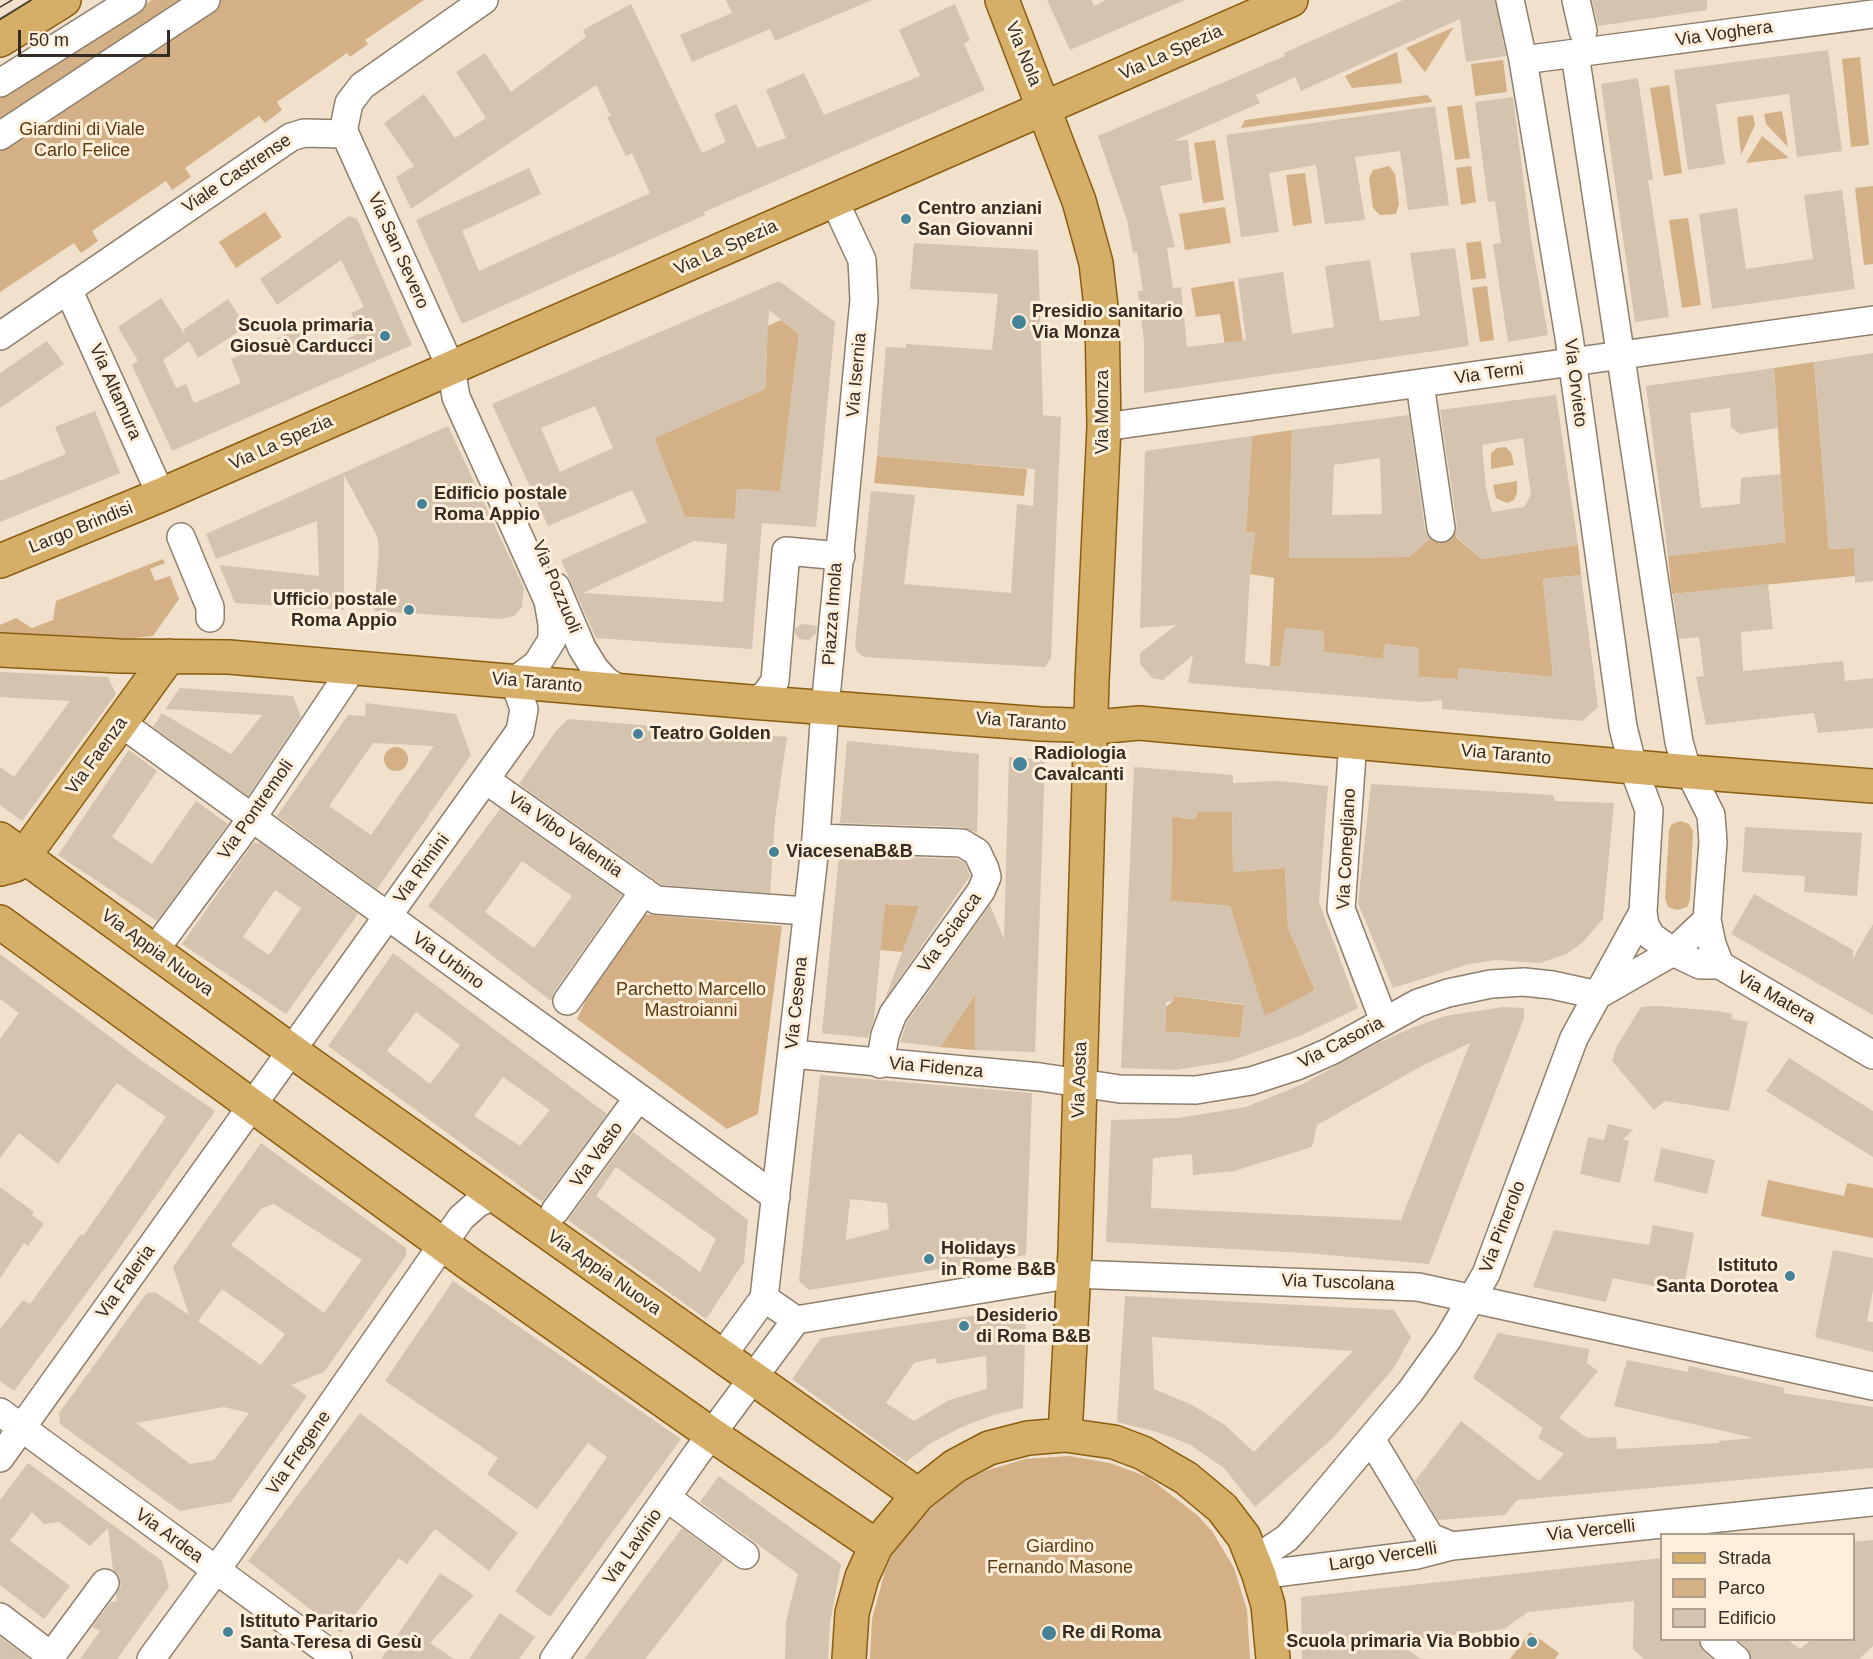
<!DOCTYPE html>
<html>
<head>
<meta charset="utf-8">
<style>
	body { margin:0 }
	#map { position:relative; width:1873px; height:1659px; overflow:hidden; background:#f1e0cc; font-family:Helvetica,sans-serif }
	canvas { display:block }
	.legend { position:absolute; left:1660px; top:1533px; width:195px; height:108px; box-sizing:border-box; background:#ffeed9; border:2px solid #ada091; margin:0; padding:8px 10px; list-style:none; font-size:18px; color:#322c24 }
	.legend li { display:flex; align-items:center; gap:12px; height:30px }
	.legend b { width:30px; border:2px solid #ada091 }
	.scale { position:absolute; left:18px; top:30px; width:152px; height:27px; box-sizing:border-box; border:3px solid #322c24; border-top:0; padding-left:8px; font-size:18px; line-height:21px; white-space:nowrap; color:#322c24; -webkit-text-stroke:4px #ffeed9; paint-order:stroke }
</style>
</head>
<body>
<div id="map">
<canvas width="1873" height="1659"></canvas>
<ul class="legend">
<li><b style="height:8px;background:#d5ae68"></b>Strada</li>
<li><b style="height:16px;background:#d3b086"></b>Parco</li>
<li><b style="height:16px;background:#d3c3af"></b>Edificio</li>
</ul>
<div class="scale">50 m</div>
</div>
<script>
const ctx = document.querySelector('canvas').getContext('2d');
ctx.lineJoin = 'round';
function paint(path, color) { ctx.fillStyle = color; ctx.fill(path, 'evenodd'); }
const shape = rows => new Path2D(rows.map(r => 'M' + r).join(''));
function strokePath(path, color, width, dash) { ctx.strokeStyle = color; ctx.lineWidth = width; ctx.lineCap = dash ? 'butt' : 'round'; ctx.setLineDash(dash || []); ctx.stroke(path); }
function write(font, color, halo, rows, align = 'center') {
  ctx.font = font + ' Helvetica,sans-serif'; ctx.lineWidth = 6; ctx.setLineDash([]); ctx.textBaseline = 'middle'; ctx.strokeStyle = halo; ctx.fillStyle = color; for (const [text, x, y, turn = 0] of rows) {
    ctx.save(); ctx.translate(x, y); ctx.rotate((+turn || 0) * Math.PI / 180); ctx.textAlign = isNaN(turn) ? turn : align; if (halo) ctx.strokeText(text, 0, 0); ctx.fillText(text, 0, 0); ctx.restore();
  }
}
paint(shape([
	[152,0,424,0,365,40,368,44,350,57,347,53,277,102,282,110,265,123,259,116,185,168,191,177,172,190,166,181,92,231,98,241,81,253,74,243,0,292,0,96],
	[1454,27,1425,72,1406,48],
	[1397,52,1402,83,1352,88,1345,76],
	[1860,57,1869,145,1851,147,1842,59],
	[1503,60,1507,92,1475,96,1471,64],
	[1669,85,1682,173,1664,176,1650,88],
	[1427,95,1433,102,1241,128,1245,120],
	[1462,105,1470,158,1455,160,1447,107],
	[1782,111,1788,147,1766,124,1764,114],
	[1753,115,1755,125,1741,155,1737,117],
	[1762,136,1789,158,1746,163],
	[1215,140,1224,200,1203,203,1194,143],
	[1389,166,1395,174,1399,204,1396,214,1380,215,1373,208,1369,178,1373,170],
	[1471,166,1476,202,1461,205,1456,168],
	[1305,173,1312,223,1293,226,1286,175],
	[1873,186,1873,264,1864,265,1855,188],
	[1225,207,1231,243,1185,250,1179,214],
	[265,212,282,237,236,268,219,242],
	[1688,218,1701,305,1682,308,1669,220],
	[1481,241,1486,278,1471,280,1466,243],
	[1234,281,1245,355,1227,358,1220,314,1196,317,1191,288],
	[1487,286,1494,340,1480,342,1472,288],
	[781,320,799,334,778,509,760,508,760,490,737,489,735,519,685,517,654,438,765,389,767,352,632,385],
	[1814,362,1829,549,1854,548,1855,576,1672,594,1668,556,1785,542,1774,368],
	[1292,430,1289,558,1409,557,1430,538,1429,530,1454,525,1456,537,1481,559,1578,545,1581,575,1543,579,1553,677,1459,668,1458,679,1419,677,1419,648,1385,644,1383,659,1324,652,1323,631,1286,628,1280,667,1270,666,1274,578,1250,574,1255,533,1246,532,1252,436],
	[1505,447,1511,452,1514,465,1491,469,1491,453,1497,448],
	[877,456,1027,469,1024,496,874,483],
	[1517,481,1517,493,1514,500,1507,503,1496,498,1493,485],
	[163,559,165,563,150,569,155,581,170,576,179,599,153,636,116,640,0,637,0,625,16,618,32,628,53,620,56,601],
	'384 759a12 12 0 1 1 24 0a12 12 0 1 1-24 0Z',
	[1172,811,1180,818,1196,819,1197,812,1232,812,1233,872,1285,868,1288,928,1315,990,1266,1017,1243,1015,1240,1038,1175,1032,1165,1036,1166,1007,1173,1001,1173,996,1261,1007,1230,906,1171,901],
	[1681,821,1689,824,1693,831,1690,900,1687,907,1677,910,1668,907,1665,899,1669,830,1672,824],
	[885,904,919,906,903,952,880,950],
	[641,914,782,926,758,1114,727,1129,577,1019,597,977],
	[1000,957,975,1027,975,1050,940,1047],
	[1768,1180,1844,1196,1847,1183,1873,1188,1873,1238,1761,1216],
	[1069,1456,1110,1463,1148,1477,1197,1515,1212,1531,1234,1568,1247,1610,1250,1659,870,1659,872,1619,885,1571,892,1555,916,1520,965,1481,985,1471,1025,1459],
	[1530,1632,1559,1653,1555,1659,1510,1659]
]), '#d3b086');
paint(shape([
	[726,0,872,0,775,41,770,29,692,62,680,35,732,13],
	[1047,0,1091,0,1094,6,1106,0,1185,0,1070,50],
	[1403,0,1495,0,1506,56,1466,62,1460,19,1301,91,1295,77,1256,95,1260,103,1173,141,1188,140,1192,180,1160,186,1175,247,1167,248,1173,288,1181,287,1187,347,1246,340,1238,279,1283,272,1292,334,1334,327,1325,266,1370,260,1380,321,1420,316,1410,253,1455,248,1469,346,1144,393,1144,342,1138,291,1143,291,1137,252,1133,253,1127,220,1098,136,1285,56,1284,53],
	[1592,0,1707,0,1707,10,1598,26],
	[631,4,702,153,726,142,714,114,736,104,757,148,786,138,766,90,804,73,824,115,920,76,899,30,955,4,970,40,964,44,985,90,704,212,705,215,462,324,416,220,529,168,541,194,462,231,479,271,650,193,632,153,626,156,607,117,611,116,596,85,411,209,396,177,414,166,384,123,424,94,455,138,486,118,456,72,485,53,511,92,586,37,583,30],
	[1828,50,1842,151,1797,157,1789,94,1716,104,1725,164,1688,170,1674,70],
	[1638,78,1653,180,1648,180,1669,317,1635,322,1601,84],
	[1513,97,1531,238,1548,335,1508,342,1493,244,1501,243,1495,201,1488,202,1475,102],
	[1435,106,1449,205,1408,210,1400,151,1355,157,1365,220,1325,224,1316,165,1269,173,1279,232,1241,237,1226,135],
	[1842,190,1855,289,1712,309,1699,214,1737,208,1746,269,1813,259,1804,195],
	[349,216,357,219,412,345,172,451,132,365,138,361,118,327,161,298,189,341,163,360,176,388,186,384,194,403,241,383,231,359,305,326,315,352,360,333,351,313,364,307,341,260,277,305,260,279],
	[914,243,1038,250,1043,415,1061,417,1051,658,1045,667,864,657,857,652,855,645,871,491,915,495,904,584,1011,593,1017,504,1033,506,1035,469,877,456,886,347,906,348,906,344,992,350,998,294,910,289],
	[779,281,835,322,816,527,762,523,752,649,596,638,561,560,647,522,632,490,548,526,492,404],
	[769,310,799,334,780,491,737,489,735,519,685,517,654,438,765,389],
	[595,406,613,448,560,472,541,428],
	[694,541,727,544,723,602,583,593],
	[228,299,246,327,198,358,183,330],
	[47,341,64,364,0,408,0,373],
	[1873,353,1873,581,1855,583,1854,548,1829,549,1814,362],
	[1774,368,1778,428,1740,434,1731,427,1730,408,1690,413,1701,508,1740,504,1741,478,1781,474,1785,542,1668,556,1646,386],
	[1556,395,1578,545,1481,559,1455,535,1457,526,1440,410],
	[1523,438,1531,495,1524,507,1492,512,1486,489,1482,445],
	[95,411,120,473,0,522,0,481,66,454,55,427],
	[1409,415,1425,530,1430,539,1409,557,1289,558,1292,430],
	[1380,458,1382,514,1332,515,1334,465],
	[448,426,524,588,522,607,514,616,501,619,374,611,379,551,377,536,344,475,344,610,235,603,219,565,319,576,317,521,216,559,206,534],
	[1252,436,1246,532,1255,533,1250,574,1245,663,1280,667,1285,628,1323,631,1324,652,1383,659,1385,644,1419,648,1419,677,1458,679,1459,668,1553,677,1543,579,1581,575,1598,707,1582,721,1442,709,1442,700,1423,702,1188,683,1193,655,1163,680,1152,678,1140,664,1140,653,1176,625,1140,628,1145,451],
	[1768,584,1773,629,1741,632,1743,671,1843,661,1845,681,1873,678,1873,728,1818,733,1814,713,1706,725,1696,677,1704,676,1699,637,1679,639,1673,594],
	[802,624,817,626,816,633,809,640,799,639,795,633,795,629],
	[0,672,108,677,116,694,22,821,0,805,0,767,14,777,70,701,0,697],
	[180,688,293,696,301,717,248,796,153,727,162,713,231,754,262,715,165,709],
	[366,703,456,714,471,755,377,889,277,816,348,715,365,716],
	[373,743,434,746,371,835,329,806],
	[568,719,787,737,775,819,770,893,662,885,519,784,556,731],
	[847,741,979,754,977,833,963,827,840,823],
	[129,750,157,771,112,837,152,864,196,801,228,824,157,921,58,855],
	[1009,757,1045,760,1035,1052,975,1050,975,994,940,1047,900,1042,907,1022,990,905,1004,939],
	[1134,767,1233,775,1233,783,1278,781,1328,786,1319,902,1358,1008,1302,1035,1231,1061,1176,1070,1121,1068],
	[1197,812,1232,812,1233,872,1285,868,1288,928,1315,990,1265,1016,1230,906,1171,901,1172,817,1196,819],
	[1173,996,1244,1004,1240,1038,1165,1031,1166,1002,1174,1001],
	[1371,784,1553,795,1555,801,1614,803,1603,919,1583,942,1567,954,1540,963,1496,960,1469,964,1393,988,1358,903],
	[500,809,622,895,554,992,551,1001,428,906],
	[522,861,572,896,534,948,485,912],
	[1745,827,1862,833,1857,896,1804,892,1805,876,1742,872],
	[254,842,257,844,259,842,358,914,286,1014,182,944],
	[275,890,301,908,269,955,243,937],
	[839,855,957,859,965,863,970,876,885,999,919,906,885,904,874,1019,868,1038,822,1033],
	[1754,894,1853,950,1853,958,1873,924,1873,1015,1731,934],
	[393,953,607,1114,542,1202,328,1046],
	[416,1012,460,1045,430,1084,387,1051],
	[503,1077,550,1110,520,1146,474,1116],
	[0,954,145,1063,215,1111,116,1253,14,1391,0,1381,0,1329,23,1300,30,1304,81,1234,83,1236,166,1117,117,1083,58,1164,19,1133,0,1158,0,1039,19,1013,0,999],
	[1657,1006,1718,1011,1732,1014,1731,1019,1748,1022,1729,1111,1665,1101,1654,1110,1612,1061,1617,1046,1641,1007],
	[1503,1007,1524,1008,1524,1018,1429,1264,1306,1253,1106,1242,1111,1120,1178,1118,1246,1107,1303,1084,1380,1042,1414,1027,1445,1016],
	[1470,1043,1401,1220,1151,1208,1153,1158,1192,1154,1193,1175,1234,1171,1312,1147,1317,1125,1418,1068],
	[1789,1058,1873,1111,1873,1157,1766,1091],
	[820,1075,1032,1093,1026,1255,809,1290,799,1281],
	[850,1199,887,1203,889,1229,846,1240],
	[1608,1124,1633,1130,1623,1139,1629,1141,1620,1183,1580,1174,1588,1137,1604,1140],
	[633,1132,748,1220,744,1262,706,1319,568,1220],
	[616,1167,716,1239,700,1272,596,1196],
	[261,1143,406,1248,406,1256,324,1372,291,1385,307,1396,231,1502,180,1511,60,1424,59,1413,146,1294,155,1292,189,1315,173,1267],
	[274,1204,362,1260,324,1313,231,1245,262,1208],
	[222,1289,285,1334,261,1365,198,1321],
	[224,1407,249,1413,214,1460,190,1464,136,1423],
	[1661,1148,1715,1160,1707,1194,1654,1181],
	[0,1187,34,1212,32,1215,44,1224,28,1246,24,1243,0,1278],
	[1653,1225,1694,1233,1683,1292,1613,1278,1606,1302,1533,1287,1554,1230,1649,1245],
	[1833,1250,1873,1258,1873,1290,1867,1321,1873,1322,1873,1352,1815,1337],
	[453,1281,681,1439,550,1617,515,1591,607,1457,588,1443,537,1509,487,1474,498,1458,385,1381],
	[1125,1296,1394,1310,1411,1337,1393,1369,1333,1438,1255,1507,1224,1468,1189,1444,1157,1432,1117,1422],
	[1152,1337,1353,1351,1254,1452,1225,1425,1192,1405,1154,1389],
	[1026,1308,1023,1408,993,1415,962,1427,931,1443,906,1462,792,1379,821,1338],
	[986,1356,987,1389,949,1400,914,1421,886,1403,914,1363,935,1358,937,1364],
	[1498,1333,1589,1349,1587,1363,1598,1371,1559,1418,1587,1438,1616,1437,1617,1449,1719,1443,1719,1441,1754,1438,1614,1406,1627,1360,1688,1372,1689,1366,1785,1388,1783,1393,1873,1407,1873,1468,1517,1500,1505,1515,1438,1520,1415,1481,1461,1421,1539,1481,1564,1454,1538,1438,1543,1428,1473,1378],
	[360,1413,518,1533,489,1571,435,1529,407,1564,399,1558,341,1633,248,1561],
	[28,1463,162,1561,169,1587,117,1659,80,1659,100,1631,92,1627,111,1602,117,1601,116,1594,121,1585,119,1576,113,1570,108,1528,90,1546,59,1522,44,1524,32,1512,10,1541,70,1586,44,1619,0,1585,0,1500],
	[719,1476,841,1564,830,1623,828,1659,785,1659,786,1621,798,1574,700,1502],
	[682,1528,724,1559,645,1659,584,1659],
	[1873,1540,1873,1646,1859,1659,1751,1659,1747,1648,1738,1640,1788,1640,1800,1649,1811,1640,1854,1640,1854,1542],
	[1662,1558,1662,1640,1699,1640,1703,1651,1712,1659,1644,1659,1633,1649,1634,1601,1528,1612,1504,1629,1397,1642,1421,1659,1302,1659,1301,1597],
	[440,1573,474,1595,430,1643,454,1659,381,1659],
	[500,1613,535,1637,519,1659,469,1659],
	[0,1637,29,1659,0,1659]
]), '#d3c3af');
const minor = shape([
	[1510,0,1523,60,1569,337,1623,727,1633,767,1649,810,1643,912,1645,925,1651,936,1673,952,1707,920],
	[1576,0,1583,31],
	[1575,54,1679,742,1685,763,1711,815,1713,842,1707,920,1712,944,1720,965,1873,1055],
	[1523,60,1873,14],
	[0,83,132,0],
	[0,136,206,0],
	[68,289,161,495],
	[0,336,291,137,304,133,345,134],
	[1420,384,1441,528],
	[1104,427,1873,320],
	[181,537,210,607,210,618],
	[556,587,582,648,595,669,606,681,621,690],
	[751,702,765,695,775,681,786,551,841,556],
	[121,723,776,1197],
	[1353,741,1341,909,1384,1021],
	[486,780,656,900,806,911],
	[816,838,962,843,977,852,985,869,987,877,981,891,893,1014,885,1035,880,1064],
	[154,951,252,818,354,666],
	[1598,995,1673,952,1700,965,1720,965],
	[567,1001,644,891],
	[792,1054,1040,1077,1120,1089,1196,1090,1251,1081,1297,1066,1331,1051,1418,1003,1448,993,1491,984,1524,982,1552,985,1598,995],
	[555,1211,638,1098],
	[764,1298,816,838,825,708,864,300,862,260,834,200],
	[796,1320,1073,1274,1418,1287,1873,1386],
	[0,1412,338,1659],
	[1371,1439,1430,1537,1452,1546],
	[0,1458,520,731,524,709,514,681,537,664,552,640,552,624,548,601,456,397,451,368,345,134,344,127,349,103,362,86,484,0],
	[667,1498,745,1555],
	[1254,1560,1287,1538,1298,1526,1410,1392,1448,1339,1486,1274,1574,1038,1643,912],
	[1259,1575,1417,1555,1452,1546,1873,1502],
	[0,1617,51,1656],
	[1714,1640,1736,1659],
	[49,1659,105,1583],
	[151,1659,229,1552,461,1218,478,1203,496,1195],
	[554,1659,696,1455,796,1320,764,1298,722,1356]
]);
const major = shape([
	[1002,0,1079,201,1096,263,1102,316,1104,427,1092,681,1075,1251,1065,1435],
	[0,40,64,0],
	[0,561,161,495,1291,0],
	[0,650,120,656,229,657,751,702,1041,724,1107,726,1139,723,1690,772,1873,786],
	[0,839,310,1064,918,1495],
	[0,869,15,865,24,856,169,656],
	[0,922,471,1265,711,1434,876,1546],
	[849,1659,852,1613,862,1577,876,1546,918,1495,955,1466,989,1448,1028,1438,1065,1435,1114,1442,1143,1453,1186,1478,1222,1508,1244,1537,1259,1575,1268,1605,1273,1659]
]);
strokePath(minor, '#8e7f6d', 30);
strokePath(major, '#8a5d0f', 36);
strokePath(minor, '#fff', 27);
strokePath(major, '#d5ae68', 33);
strokePath(shape([
	[0,7,12,0],
	[0,19,31,0]
]), '#474037', 1.5);
for (const [x, y, r, color] of [
	[906,219,6,"#448398"],
	[1019,322,8,"#448398"],
	[385,336,6,"#448398"],
	[422,504,6,"#448398"],
	[409,610,6,"#448398"],
	[638,734,6,"#448398"],
	[1020,764,8,"#448398"],
	[774,852,6,"#448398"],
	[929,1259,6,"#448398"],
	[1790,1276,6,"#448398"],
	[964,1326,6,"#448398"],
	[228,1632,6,"#448398"],
	[1049,1633,8,"#448398"],
	[1532,1642,6,"#448398"]
]) { const dot = new Path2D(); dot.arc(x, y, r, 0, 2 * Math.PI); ctx.fillStyle = color; ctx.fill(dot); strokePath(dot, '#ffeed9', 2); }
write('18px', '#322c24', '#ffeed9', [
	["Via Voghera",1724,34,-8],
	["Via La Spezia",1171,53,-24],
	["Via Nola",1023,54,68],
	["Viale Castrense",237,174,-34],
	["Via La Spezia",726,248,-24],
	["Via San Severo",398,251,66],
	["Via Terni",1489,374,-8],
	["Via Isernia",857,375,-85],
	["Via Orvieto",1575,383,83],
	["Via Altamura",115,392,66],
	["Via Monza",1103,412,-90],
	["Via La Spezia",281,443,-24],
	["Largo Brindisi",81,528,-22],
	["Via Pozzuoli",556,587,67],
	["Piazza Imola",833,614,-86],
	["Via Taranto",537,683,5],
	["Via Taranto",1021,722,4],
	["Via Taranto",1506,755,5],
	["Via Faenza",97,756,-54],
	["Via Pontremoli",256,810,-55],
	["Via Vibo Valentia",565,835,35],
	["Via Conegliano",1347,849,-87],
	["Via Rimini",422,869,-54],
	["Via Sciacca",950,933,-54],
	["Via Appia Nuova",157,953,36],
	["Via Urbino",448,961,36],
	["Via Matera",1776,998,30],
	["Via Cesena",797,1003,-84],
	["Via Casoria",1341,1043,-27],
	["Via Fidenza",936,1068,5],
	["Via Aosta",1080,1080,-88],
	["Via Vasto",597,1155,-54],
	["Via Pinerolo",1503,1227,-69],
	["Via Appia Nuova",604,1273,35],
	["Via Faleria",126,1282,-54],
	["Via Tuscolana",1338,1283,2],
	["Via Fregene",299,1453,-55],
	["Via Vercelli",1591,1531,-6],
	["Via Ardea",169,1536,36],
	["Via Lavinio",633,1547,-55],
	["Largo Vercelli",1383,1557,-9]
]);
write('18px', '#5c3c0f', '#ffeed9', [
	["Giardini di Viale",82,130],
	["Carlo Felice",82,151],
	["Parchetto Marcello",691,990],
	["Mastroianni",691,1011],
	["Giardino",1060,1547],
	["Fernando Masone",1060,1568]
]);
write('bold 18px', '#322c24', '#ffeed9', [
	["Centro anziani",918,209],
	["San Giovanni",918,230],
	["Presidio sanitario",1032,312],
	["Via Monza",1032,333],
	["Scuola primaria",373,326,"right"],
	["Giosuè Carducci",373,347,"right"],
	["Edificio postale",434,494],
	["Roma Appio",434,515],
	["Ufficio postale",397,600,"right"],
	["Roma Appio",397,621,"right"],
	["Teatro Golden",650,734],
	["Radiologia",1034,754],
	["Cavalcanti",1034,775],
	["ViacesenaB&B",786,852],
	["Holidays",941,1249],
	["in Rome B&B",941,1270],
	["Istituto",1778,1266,"right"],
	["Santa Dorotea",1778,1287,"right"],
	["Desiderio",976,1316],
	["di Roma B&B",976,1337],
	["Istituto Paritario",240,1622],
	["Santa Teresa di Gesù",240,1643],
	["Re di Roma",1062,1633],
	["Scuola primaria Via Bobbio",1520,1642,"right"]
], 'left');
</script>
</body>
</html>
